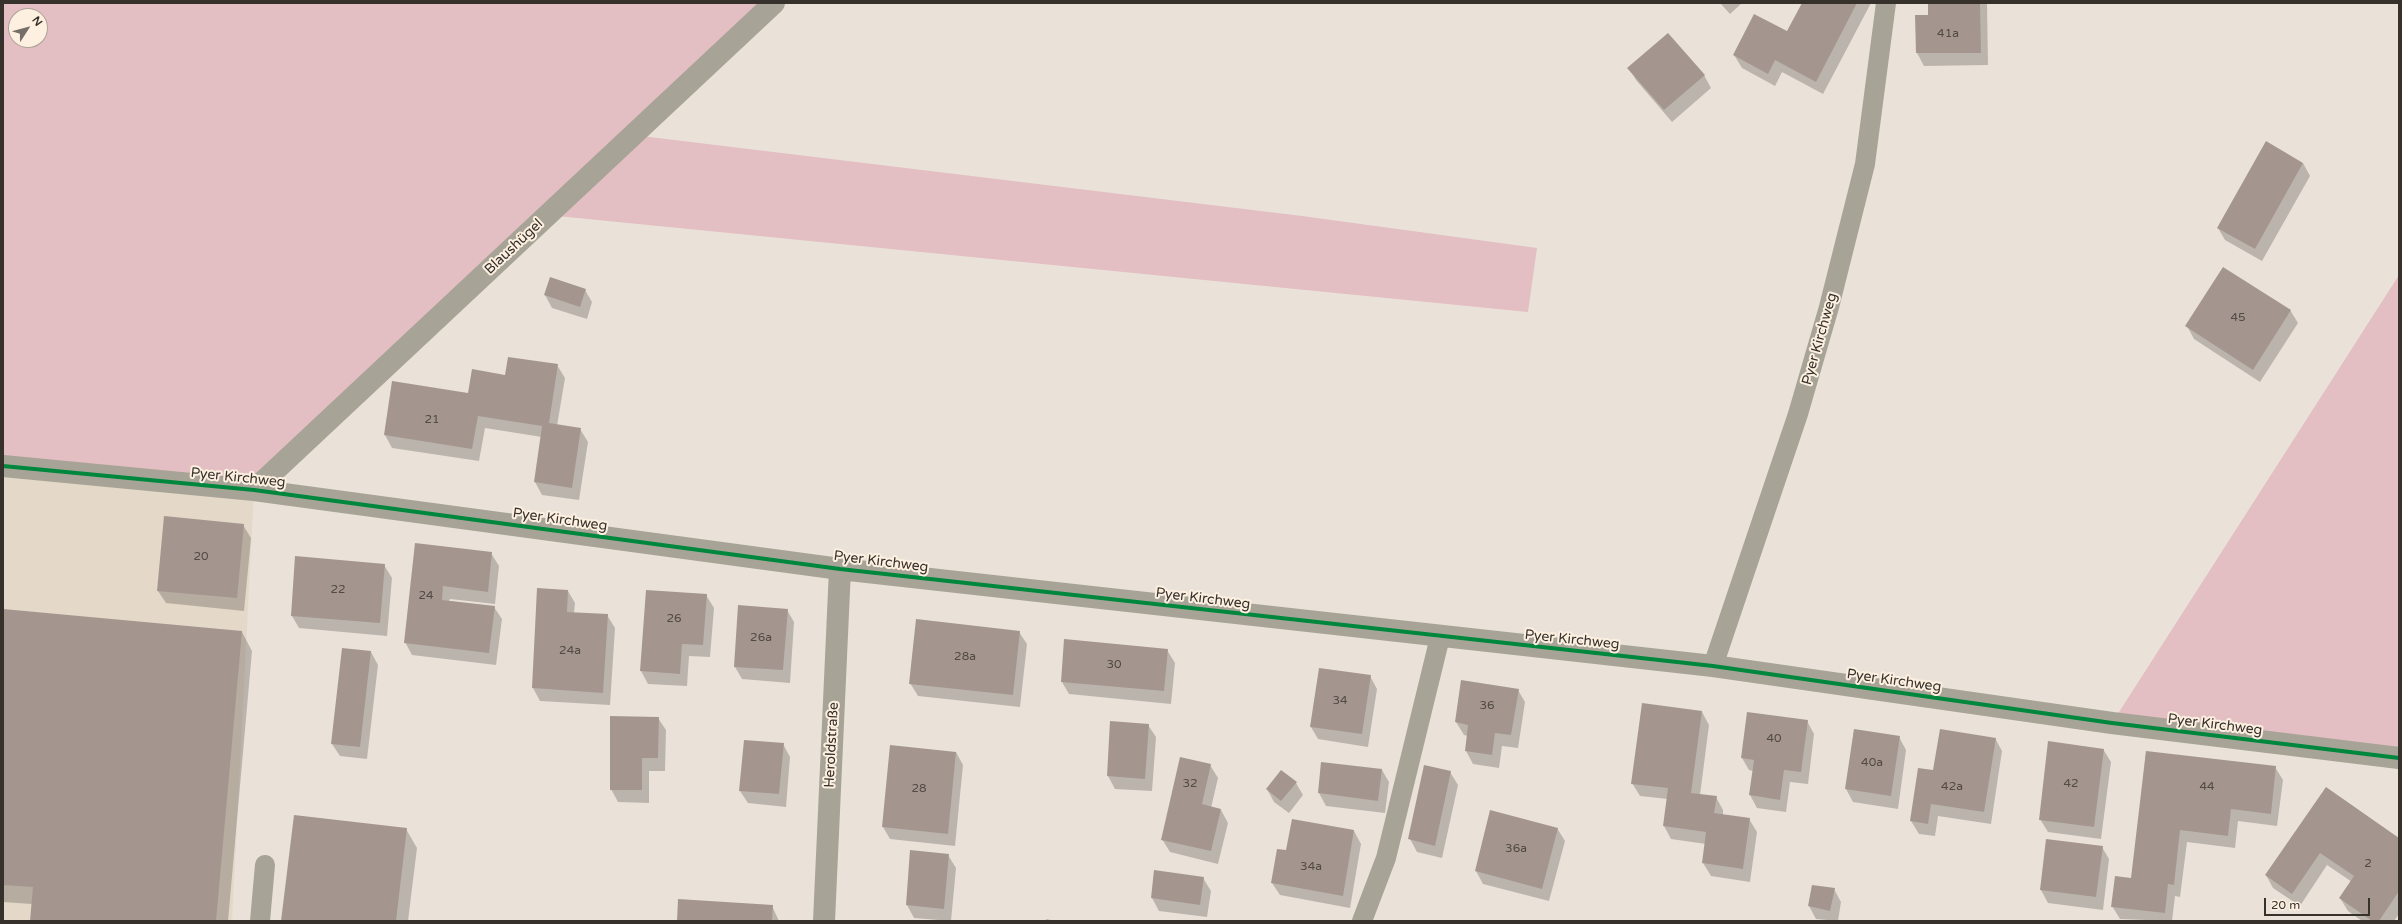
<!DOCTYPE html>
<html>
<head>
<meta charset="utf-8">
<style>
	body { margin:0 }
	#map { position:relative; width:2402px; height:924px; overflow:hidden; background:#eae2d9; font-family:"Varela Round",sans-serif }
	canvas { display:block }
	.frame { position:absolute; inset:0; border:4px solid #36312b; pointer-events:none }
	.north { position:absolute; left:8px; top:8px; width:40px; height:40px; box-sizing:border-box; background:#fdf0e0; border:1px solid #ada498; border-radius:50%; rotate:54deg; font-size:11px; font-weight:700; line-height:16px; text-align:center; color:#36312b }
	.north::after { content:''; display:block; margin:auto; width:14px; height:18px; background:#756f68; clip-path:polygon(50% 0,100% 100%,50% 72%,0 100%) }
	.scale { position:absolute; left:2264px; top:898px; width:106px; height:18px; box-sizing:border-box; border:2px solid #36312b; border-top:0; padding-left:5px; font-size:12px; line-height:14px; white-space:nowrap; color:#36312b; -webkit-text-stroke:3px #fdf0e0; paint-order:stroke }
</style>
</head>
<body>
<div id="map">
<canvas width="2402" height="924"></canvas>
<div class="frame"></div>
<div class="north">N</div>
<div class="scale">20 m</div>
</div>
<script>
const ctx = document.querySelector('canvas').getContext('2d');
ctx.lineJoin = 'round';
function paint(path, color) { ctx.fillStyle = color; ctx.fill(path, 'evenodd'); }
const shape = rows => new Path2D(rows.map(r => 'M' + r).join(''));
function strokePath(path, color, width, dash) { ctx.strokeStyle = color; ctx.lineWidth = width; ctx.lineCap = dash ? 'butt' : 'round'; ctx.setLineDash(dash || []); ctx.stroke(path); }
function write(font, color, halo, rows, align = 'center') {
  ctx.font = font + ' "Varela Round",sans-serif'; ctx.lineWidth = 4; ctx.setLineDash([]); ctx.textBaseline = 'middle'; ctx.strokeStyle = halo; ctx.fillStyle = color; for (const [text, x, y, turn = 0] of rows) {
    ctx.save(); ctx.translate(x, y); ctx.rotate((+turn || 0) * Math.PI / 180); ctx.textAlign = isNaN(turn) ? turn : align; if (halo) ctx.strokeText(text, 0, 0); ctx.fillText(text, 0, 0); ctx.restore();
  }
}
paint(shape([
	[3,466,254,490,232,921,3,921]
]), '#e4d8c8');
paint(shape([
	[3,3,774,3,633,135,1302,216,1537,248,1528,312,547,215,254,490,3,466],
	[16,16,40,16,40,40,16,40],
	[2399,275,2399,758,2112,723]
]), '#e3bec3');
paint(shape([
	[1720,3,1742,3,1730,14],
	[1803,3,1871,3,1823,94,1782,72,1775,86,1742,68,1734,55,1787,33],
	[1929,3,1987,3,1988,65,1924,66,1917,53,1916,16,1929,16],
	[1629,68,1704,75,1711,88,1672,122,1636,80],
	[2303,163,2310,176,2262,261,2225,240,2218,228],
	[585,290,592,302,587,319,552,308,545,295],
	[2290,310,2298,323,2260,382,2194,339,2187,326],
	[557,365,565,378,557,426,580,429,588,442,579,500,542,495,535,482,542,437,485,428,479,461,392,448,385,435,393,383,469,394,506,376],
	[243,525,251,538,244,611,166,603,158,591],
	[416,544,491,553,499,566,495,604,450,599,449,601,494,607,502,619,496,665,412,655,405,642],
	[384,565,392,578,387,636,299,628,292,616],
	[568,591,575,603,574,613,607,615,615,628,610,705,540,701,533,688],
	[647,591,706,595,714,608,710,657,689,656,687,686,648,684,641,671],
	[3,610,242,632,252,651,228,921,31,921,32,904,3,902],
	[787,610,794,622,790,683,742,679,735,667],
	[1019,632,1027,644,1020,707,918,696,910,683],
	[1167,650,1175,663,1171,704,1069,694,1062,682],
	[371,652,378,665,367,759,340,756,332,744],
	[1370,676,1377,689,1368,747,1318,739,1311,727],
	[1518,690,1525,702,1518,748,1502,746,1499,768,1473,764,1466,751,1468,736,1464,735,1456,722],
	[1702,712,1709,725,1700,795,1716,797,1723,810,1723,815,1749,819,1757,832,1750,882,1711,876,1703,863,1706,844,1671,839,1664,826,1668,799,1640,796,1632,783],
	[658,718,666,730,665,771,649,771,649,803,618,802,611,789],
	[1807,721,1814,734,1808,784,1790,782,1786,812,1757,808,1750,795,1753,771,1749,770,1742,758],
	[1148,725,1156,737,1152,791,1115,789,1108,776],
	[1854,730,1899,737,1906,750,1898,809,1853,802,1846,789],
	[1995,738,2002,751,1991,824,1938,816,1935,836,1919,834,1911,821,1934,772],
	[783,744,790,757,786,807,748,803,740,791],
	[2103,749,2111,762,2101,839,2048,832,2040,819],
	[956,752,963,765,955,846,890,839,883,827],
	[2146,752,2275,767,2283,780,2277,826,2238,821,2235,848,2187,842,2180,897,2175,896,2172,921,2120,919,2112,906,2132,879],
	[1322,763,1382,770,1389,782,1385,813,1326,806,1319,793],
	[1210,765,1218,778,1211,808,1221,810,1228,823,1218,864,1170,852,1162,839],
	[1450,772,1458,785,1442,858,1417,852,1410,839],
	[1296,783,1303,795,1289,813,1274,802,1267,789],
	[2326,788,2399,839,2399,914,2394,921,2362,921,2348,911,2340,898,2352,882,2327,865,2300,906,2273,888,2266,875],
	[1557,828,1565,841,1549,901,1483,884,1476,871],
	[406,829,417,848,408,921,282,921],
	[1354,831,1361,844,1350,908,1280,895,1272,883],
	[2102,847,2109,859,2103,910,2048,903,2041,890],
	[948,855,956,868,951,921,914,918,907,905],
	[1203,878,1211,891,1207,917,1159,911,1152,898],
	[1812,886,1834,889,1841,902,1838,921,1816,919,1809,906],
	[772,906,779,921,678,921],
	[1046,919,1056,921,1046,921]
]), '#0003');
paint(shape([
	[1802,3,1857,3,1816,82,1775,60,1768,74,1733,55,1754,14,1787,31],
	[1928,3,1980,3,1981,53,1916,53,1915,15,1928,15],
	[1668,33,1705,75,1664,110,1627,68],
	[2266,141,2303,163,2255,249,2217,228],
	[2223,267,2291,310,2253,370,2185,326],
	[550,277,586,289,580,307,544,295],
	[508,357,558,364,549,423,581,428,572,488,534,482,542,426,478,416,472,449,384,435,392,381,468,393,472,369,505,375],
	[164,516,244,524,237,598,157,591],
	[415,543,492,552,488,592,443,586,442,600,495,606,489,653,404,643],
	[295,556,385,564,380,623,291,616],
	[537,588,568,590,567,612,608,614,603,693,532,688],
	[646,590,707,594,703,645,682,644,680,674,640,671],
	[738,605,788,609,783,670,734,667],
	[3,609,242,631,216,921,30,921,33,887,3,885],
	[916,619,1020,631,1013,695,909,684],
	[1064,639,1168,649,1164,691,1061,682],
	[342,648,371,651,360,747,331,744],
	[1319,668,1371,675,1362,734,1310,727],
	[1461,680,1519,689,1511,735,1495,733,1492,755,1465,751,1468,725,1455,722],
	[1642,703,1702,711,1691,793,1717,796,1714,813,1750,818,1743,869,1702,863,1706,832,1663,826,1668,788,1631,784],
	[1747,712,1808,720,1801,772,1784,770,1780,800,1749,795,1754,760,1741,758],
	[610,716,659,717,658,758,642,758,642,790,610,790],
	[1110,721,1149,724,1145,779,1107,776],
	[1854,729,1900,736,1891,796,1845,789],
	[1940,729,1996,738,1984,812,1931,804,1928,824,1910,821,1918,768,1933,770],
	[744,740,784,743,779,794,739,791],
	[2048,741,2104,749,2094,827,2039,820],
	[890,745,956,752,948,834,882,827],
	[2146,751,2276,766,2271,814,2231,809,2228,836,2180,830,2174,885,2168,884,2165,913,2111,907,2115,876,2131,878],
	[1180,757,1211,764,1202,804,1221,809,1211,851,1161,840],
	[1321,762,1382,769,1378,801,1318,793],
	[1424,765,1451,771,1435,846,1408,839],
	[1281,770,1297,782,1281,801,1266,789],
	[2326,787,2399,838,2399,891,2379,921,2372,921,2339,898,2354,876,2320,853,2292,894,2265,875],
	[1490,810,1558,828,1542,889,1475,871],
	[294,815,407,828,396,921,281,921],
	[1292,819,1354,830,1343,896,1271,883,1277,849,1286,850],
	[2046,839,2103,846,2096,897,2040,890],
	[910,850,949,854,944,909,906,905],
	[1154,870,1204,877,1200,905,1151,898],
	[1812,885,1835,888,1830,911,1808,906],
	[678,899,773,905,772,921,677,921]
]), '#a4968f');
strokePath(shape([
	[1713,666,1798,414,1829,307,1865,164,1886,3],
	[260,921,265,865],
	[1362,921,1386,858,1440,637]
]), '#a7a497', 20);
strokePath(shape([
	[3,466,254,490,840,569,1713,666,2112,723,2399,758],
	[254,490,774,3],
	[824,921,840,569]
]), '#a7a497', 22);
strokePath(shape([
	[3,466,254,490,840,569,1713,666,2112,723,2399,758]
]), '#00873e', 4);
write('12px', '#524a44', null, [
	["41a",1948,34],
	["45",2238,318],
	["21",432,420],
	["20",201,557],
	["22",338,590],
	["24",426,596],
	["26",674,619],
	["26a",761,638],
	["24a",570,651],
	["28a",965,657],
	["30",1114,665],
	["34",1340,701],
	["36",1487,706],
	["40",1774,739],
	["40a",1872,763],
	["32",1190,784],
	["42",2071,784],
	["42a",1952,787],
	["44",2207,787],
	["28",919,789],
	["36a",1516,849],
	["2",2368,864],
	["34a",1311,867]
]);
write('14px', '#36312b', '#fdf0e0', [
	["Blaushügel",514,247,-43],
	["Pyer Kirchweg",1820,339,-74],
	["Pyer Kirchweg",238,478,6],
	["Pyer Kirchweg",560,520,8],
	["Pyer Kirchweg",881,562,7],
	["Pyer Kirchweg",1203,599,7],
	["Pyer Kirchweg",1572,640,6],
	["Pyer Kirchweg",1894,681,8],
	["Pyer Kirchweg",2215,725,7],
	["Heroldstraße",832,745,-87]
]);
</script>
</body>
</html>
